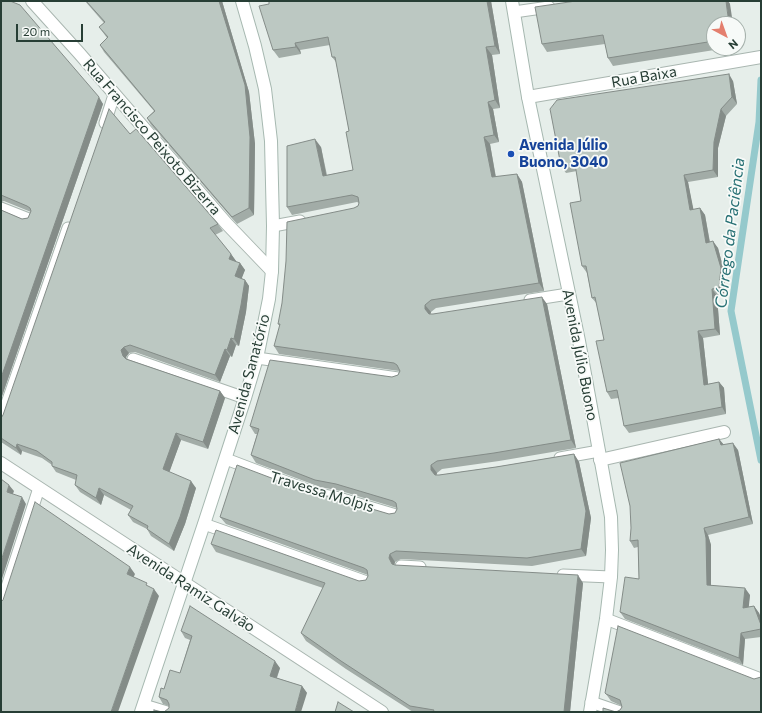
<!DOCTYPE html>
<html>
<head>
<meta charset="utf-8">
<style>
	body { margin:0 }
	#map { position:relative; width:762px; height:713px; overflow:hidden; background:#e6eeea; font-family:Commissioner,sans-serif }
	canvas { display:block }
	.frame { position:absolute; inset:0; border:2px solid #273e35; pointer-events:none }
	.north { position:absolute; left:706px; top:16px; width:40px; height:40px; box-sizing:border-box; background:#f7faf8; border:1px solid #a4afaa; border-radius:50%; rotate:139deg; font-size:11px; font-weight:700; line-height:16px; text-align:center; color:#273e35 }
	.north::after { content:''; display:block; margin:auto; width:14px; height:18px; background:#e47f6e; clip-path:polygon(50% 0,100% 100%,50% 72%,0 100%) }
	.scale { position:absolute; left:16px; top:24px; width:67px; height:18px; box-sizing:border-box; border:2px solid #273e35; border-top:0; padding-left:5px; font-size:12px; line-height:14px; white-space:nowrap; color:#273e35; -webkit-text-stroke:3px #f7faf8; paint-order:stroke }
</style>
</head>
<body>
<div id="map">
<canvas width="762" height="713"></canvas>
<div class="frame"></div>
<div class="north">N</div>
<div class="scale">20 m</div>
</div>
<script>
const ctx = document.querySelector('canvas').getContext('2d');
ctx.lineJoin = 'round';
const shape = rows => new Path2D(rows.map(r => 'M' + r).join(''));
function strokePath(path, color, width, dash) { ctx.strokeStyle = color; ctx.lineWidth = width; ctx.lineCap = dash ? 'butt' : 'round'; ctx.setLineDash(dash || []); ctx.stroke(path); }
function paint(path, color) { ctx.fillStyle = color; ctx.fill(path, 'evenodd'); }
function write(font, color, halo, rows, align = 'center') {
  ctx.font = font + ' Commissioner,sans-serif'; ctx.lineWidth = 3.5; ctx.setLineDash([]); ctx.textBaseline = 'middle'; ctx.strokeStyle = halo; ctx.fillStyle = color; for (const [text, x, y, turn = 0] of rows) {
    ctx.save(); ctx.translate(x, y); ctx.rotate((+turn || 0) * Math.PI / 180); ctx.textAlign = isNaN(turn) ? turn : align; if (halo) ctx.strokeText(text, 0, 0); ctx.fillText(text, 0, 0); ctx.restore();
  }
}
strokePath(shape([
	[761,80,759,122,731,311,761,460]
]), '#95c9cc', 7);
const lane = shape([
	[514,12,549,7],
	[105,123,114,95],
	[1,208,29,219],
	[273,226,300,221],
	[530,300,568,294],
	[257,358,398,378],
	[133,359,245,398],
	[1,420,68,228],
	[560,458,599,451],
	[226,459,318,494,339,498,396,515],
	[204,524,367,582],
	[401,566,420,567],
	[563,575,611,577],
	[1,605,39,488],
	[606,619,761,679],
	[591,702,620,712],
	[144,705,167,712]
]);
const street = shape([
	[32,1,79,53,226,223,272,271],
	[528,97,761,57],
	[600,460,724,432],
	[1,463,382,712]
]);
const secondary = shape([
	[512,1,528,97,579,341,611,517,612,550,611,577,606,619,590,712],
	[141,712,204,524,245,398,257,358,269,299,272,271,273,226,271,141,265,89,255,46,242,1]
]);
strokePath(lane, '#a9b6b0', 13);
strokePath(street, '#a9b6b0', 14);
strokePath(secondary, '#a6b8b0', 14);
strokePath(lane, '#fff', 11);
strokePath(street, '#fff', 12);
strokePath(secondary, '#fff', 12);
paint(shape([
	[1,1,103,104,1,399,1,210,22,219,28,218,31,212,4,201,1,202],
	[85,1,222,1,227,18,249,92,255,144,254,215,237,224,151,125,147,118,154,111,104,52,100,45,107,38,99,27,104,23],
	[491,1,500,54,492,55,500,108,493,109,499,142,490,144,496,177,517,174,522,182,544,291,436,308,431,312,430,314,433,314,547,304,576,448,499,461,442,469,437,473,436,475,439,475,496,467,574,454,579,462,591,518,586,556,532,566,401,559,395,562,394,565,583,583,570,712,413,712,346,669,306,641,301,633,323,588,216,552,211,544,359,581,366,580,368,576,368,575,226,524,220,517,311,493,389,514,395,513,397,509,397,508,341,491,320,487,256,463,251,455,257,434,255,434,250,426,392,377,398,375,399,371,279,354,274,346,280,326,278,324,354,208,358,206,359,203,357,202,292,215,287,207,321,147,327,175,353,170,349,131,336,62,332,57,330,45,300,50,301,54,279,58,273,50,269,4],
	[576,1,728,1,730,4,714,24,714,48,727,48,613,66,608,58,605,44,547,52,542,44],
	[733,81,737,104,726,116,718,148,718,177,688,182,693,210,700,208,705,215,710,242,718,248,725,275,724,295,717,296,720,335,703,338,708,384,719,382,724,388,726,414,629,433,624,426,619,398,611,399,607,392,604,340,597,304,592,298,587,273,582,266,581,201,577,171,566,173,561,166],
	[130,134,218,224,223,231,215,235,231,254,236,261,236,262,240,263,245,270,241,278,245,280,249,286,246,312,239,346,236,345,232,357,230,356,220,382,135,352,129,353,126,357,127,359,220,391,225,398,208,449,181,440,169,472,196,488,185,524,174,551,151,536,147,529,133,522,128,515,131,510,104,495,101,505,80,492,75,485,76,480,56,472,52,466,52,465,42,458,22,451,21,455,1,442,1,418,3,415],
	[719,439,724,445,738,450,753,524,708,535,711,545,711,585,750,595,748,607,754,606,759,613,761,618,761,637,745,639,743,665,625,619,620,612,639,579,638,547,634,548,630,541],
	[181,631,280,668,277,678,302,686,307,693,169,708,169,706,163,704,159,697,164,689,180,673,190,640,185,638],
	[606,694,761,712,616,712,620,710,622,707,622,706,611,701]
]), '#a2aca7');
paint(shape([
	[219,1,222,1,227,18,249,92,255,144,254,215,249,208],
	[487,1,491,1,500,54,495,46],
	[726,1,728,1,730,4,733,24,729,24],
	[295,43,300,50,301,54,296,47],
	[486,47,492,55,500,108,495,100],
	[729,74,733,81,737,104,732,97],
	[99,97,103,104,1,399,1,378],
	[488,102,493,109,499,142,494,135],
	[721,109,726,116,718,148,718,177,713,170,714,142],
	[484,137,490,144,497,185,492,177],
	[315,139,321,147,328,184,323,176],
	[517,174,522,182,544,291,539,283],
	[684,175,688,182,695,217,690,210],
	[700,208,705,215,711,250,706,243],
	[713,241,718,248,725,275,724,295,719,288],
	[231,254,236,261,234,266,229,259],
	[240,263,245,270,240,283,235,276],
	[245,280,249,286,246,312,239,346,234,339],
	[712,289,717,296,720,335,715,329],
	[542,297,547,304,576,448,571,440],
	[425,305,431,312,430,316,425,309],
	[698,331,703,338,709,392,704,385],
	[231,338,236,345,232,357,227,350],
	[124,347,129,353,126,357,127,363,123,356,121,350],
	[225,349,230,356,220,382,215,375],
	[719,382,724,388,726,414,722,407],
	[220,391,225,398,208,449,203,442],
	[176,433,181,440,168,476,163,469],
	[719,439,724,445,721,445],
	[733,443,738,450,753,524,749,517],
	[17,444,22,451,21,455,16,448],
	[574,454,579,462,591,518,586,556,581,549],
	[431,465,437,473,436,477,431,470],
	[191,481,196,488,185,524,174,551,169,544],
	[9,485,14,491,11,499,7,492],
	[99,488,104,495,101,505,96,498],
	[22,497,26,504,1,582,1,561],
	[704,528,708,535,711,545,711,591,707,585],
	[390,554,395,562,394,566,392,564,389,558],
	[130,567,135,574,132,581,127,574],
	[578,575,583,583,570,712,564,712],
	[745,588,750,595,748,615,743,608],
	[154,589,159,596,118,712,111,712],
	[754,606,759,613,761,618,761,625],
	[741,633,745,639,743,665,739,658],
	[275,661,280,668,275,682,270,676],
	[302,686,307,693,301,712,295,712]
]), '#848c88');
const building = shape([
	[1,1,10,1,20,5,99,97,1,378,1,210,22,219,28,218,31,211,30,208,27,206,1,195,1,1],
	[86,1,219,1,245,85,250,137,249,208,232,217,147,118,155,111,100,45,108,37,99,27,105,22,86,1],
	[269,1,487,1,495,46,486,47,495,100,488,102,494,135,484,137,492,177,517,174,539,283,431,300,425,305,425,309,429,314,433,314,542,297,571,440,494,453,437,461,431,465,431,470,435,475,439,475,496,467,574,454,586,511,581,549,527,558,396,551,390,554,389,558,392,564,395,565,578,575,564,712,433,712,434,710,410,706,341,661,301,633,325,583,211,544,216,530,359,581,366,580,368,576,367,570,364,568,220,517,237,465,311,493,332,497,389,514,395,513,397,509,396,503,393,501,336,484,315,480,251,455,259,429,250,426,270,360,392,377,398,375,400,371,397,365,394,363,274,346,280,324,278,324,282,303,286,261,287,222,354,208,358,206,359,203,358,197,352,195,287,207,287,146,315,139,323,176,353,170,346,132,349,131,335,57,332,57,328,37,295,43,296,47,273,50,259,6,269,4,269,1],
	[576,1,726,1,729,24,714,24,714,41,608,58,603,35,542,44,535,7,576,1],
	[729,74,732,97,721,109,714,142,713,170,684,175,690,210,700,208,706,243,713,241,721,268,719,288,712,289,715,329,698,331,704,385,719,382,722,407,624,426,617,390,607,392,596,341,604,340,595,297,592,298,586,266,582,266,570,203,581,201,575,164,561,166,550,109,557,100,729,74],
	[109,109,130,134,136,129,218,224,210,228,231,254,229,259,240,263,235,276,245,280,241,305,234,339,231,338,227,350,225,349,215,375,130,345,124,347,121,350,123,356,126,359,220,391,203,442,176,433,163,469,191,481,180,517,169,544,147,529,148,526,128,515,133,506,99,488,96,498,75,485,77,475,52,466,52,462,37,451,17,444,16,448,1,438,1,418,3,415,109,109],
	[719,439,721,445,733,443,749,517,704,528,706,538,707,585,745,588,743,608,754,606,761,625,761,629,741,633,739,658,620,612,625,577,639,579,638,540,630,541,631,528,630,506,620,463,719,439],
	[1,479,9,485,7,492,22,497,1,561,1,479],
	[35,502,130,567,127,574,147,583,146,585,154,589,111,712,1,712,1,602,3,600,35,502],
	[190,606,275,661,270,676,302,686,295,712,164,712,169,708,169,704,167,700,159,697,161,688,164,689,170,670,180,673,192,636,181,631,190,606],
	[618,626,754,679,761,677,761,712,603,712,603,708,616,712,620,710,622,707,620,700,606,694,605,693,618,626],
	[338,702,354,712,335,712,338,702],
	[154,710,162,712,154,712,154,710]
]);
paint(building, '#bcc8c2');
strokePath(building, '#848c88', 1);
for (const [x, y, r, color] of [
	[511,154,4,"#1a4fb4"]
]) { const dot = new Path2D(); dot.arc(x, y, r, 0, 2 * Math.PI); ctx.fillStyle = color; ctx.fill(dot); strokePath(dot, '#f7faf8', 1.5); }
write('15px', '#273e35', '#f7faf8', [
	["Rua Baixa",644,77,-10],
	["Rua Francisco Peixoto Bizerra",152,137,49],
	["Avenida Júlio Buono",580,355,79],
	["Avenida Sanatório",249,374,-75],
	["Travessa Molpis",322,492,17],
	["Avenida Ramiz Galvão",191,588,33]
]);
write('bold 15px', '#164399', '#f7faf8', [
	["Avenida Júlio",519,145],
	["Buono, 3040",519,162]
], 'left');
write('italic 16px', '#277074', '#f7faf8', [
	["Córrego da Paciência",730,233,-83]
]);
</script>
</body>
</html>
